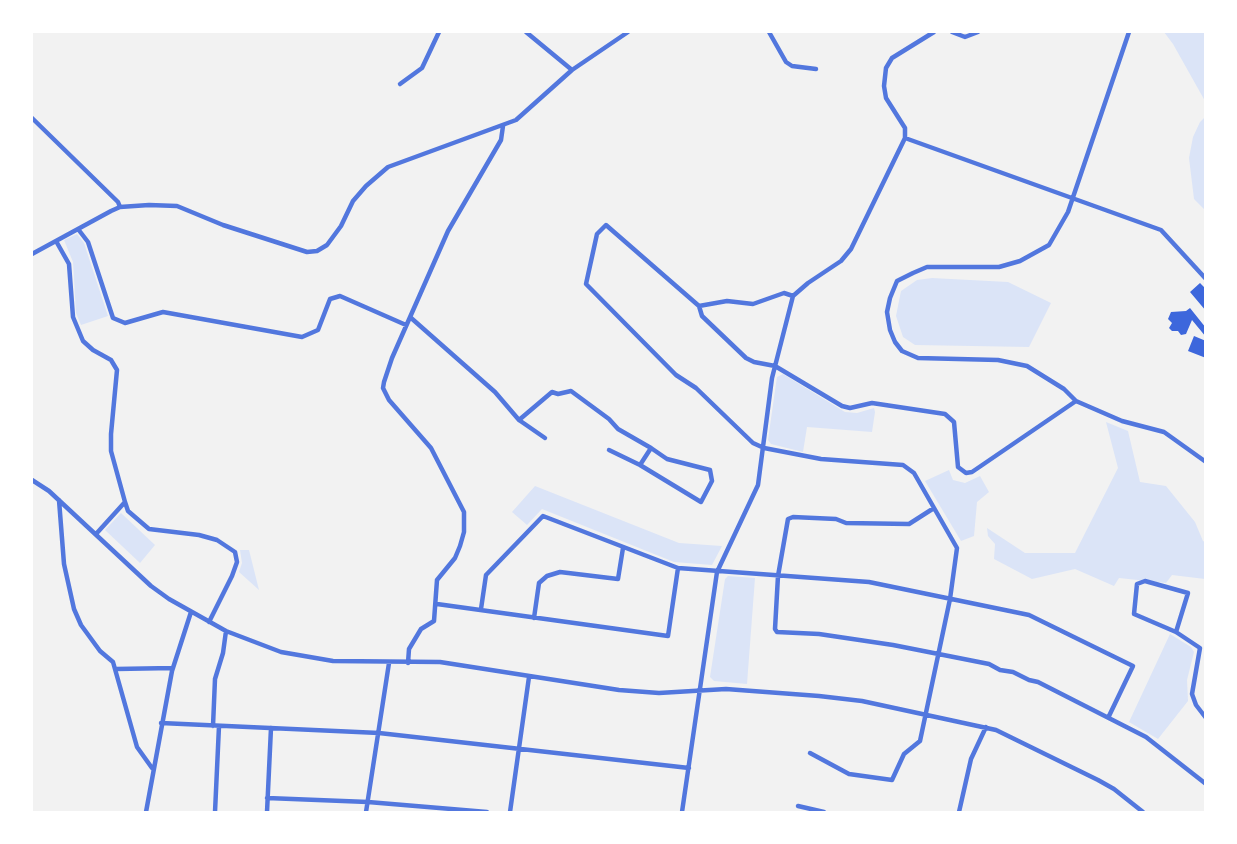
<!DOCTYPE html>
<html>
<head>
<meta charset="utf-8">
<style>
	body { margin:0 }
	#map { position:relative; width:1237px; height:844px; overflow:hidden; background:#f2f2f2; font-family:"Noto Sans",sans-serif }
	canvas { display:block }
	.frame { position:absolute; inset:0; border:33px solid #fff; pointer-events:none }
</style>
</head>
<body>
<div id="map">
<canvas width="1237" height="844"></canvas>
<div class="frame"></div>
</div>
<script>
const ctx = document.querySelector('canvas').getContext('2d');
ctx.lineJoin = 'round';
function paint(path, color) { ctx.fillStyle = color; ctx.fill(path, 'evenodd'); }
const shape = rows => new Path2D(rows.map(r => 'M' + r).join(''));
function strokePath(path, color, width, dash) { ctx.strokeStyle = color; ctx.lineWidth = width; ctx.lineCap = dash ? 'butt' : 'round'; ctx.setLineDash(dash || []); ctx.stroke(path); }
paint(shape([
	[1164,32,1205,32,1205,101,1173,44],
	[1205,117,1205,210,1194,199,1189,158,1193,137,1200,122],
	[77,234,84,243,108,316,81,325,76,313,73,262,64,240],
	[932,278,1008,282,1051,303,1029,347,915,345,903,337,896,316,901,291,917,280],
	[783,374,845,412,857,413,874,408,875,412,872,432,807,427,803,452,771,444,768,440,777,377],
	[1106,422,1128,431,1140,482,1166,486,1195,522,1203,541,1205,542,1205,579,1172,575,1166,583,1119,578,1114,586,1075,569,1032,579,994,559,995,544,988,536,987,528,1025,553,1075,553,1118,468],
	[949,470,953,480,965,483,980,476,989,492,977,502,974,536,961,541,925,481],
	[535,486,679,543,722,546,712,565,674,562,542,509,527,525,512,512],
	[121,513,155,545,140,563,105,530],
	[240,550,249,550,259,590,239,572,242,563],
	[728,576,755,578,747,684,714,681,710,677,725,579],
	[1170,634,1191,647,1194,652,1187,680,1188,701,1158,739,1129,722]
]), '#dbe4f7');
paint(shape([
	[1200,283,1206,289,1206,311,1190,292],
	[1190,308,1206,328,1206,337,1192,320,1186,334,1181,335,1178,331,1172,331,1169,328,1172,323,1168,319,1171,312,1186,311],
	[1194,336,1206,341,1206,358,1188,351]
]), '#3d67dc');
strokePath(shape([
	[526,32,572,70],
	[769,32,786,62,792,66,816,69],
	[952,32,965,37,978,32],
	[1129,32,1068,212,1049,245,1020,261,999,267,927,267,913,273,897,281,890,298,887,312,890,330,895,342,902,351,918,358,998,360,1027,366,1064,389,1076,401,1122,421,1164,432,1206,462],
	[400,84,422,68,439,32],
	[32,118,118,202,120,207],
	[905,138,1161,230,1206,279],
	[78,229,88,242,113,318,125,323,163,312,302,337,318,330,330,299,340,296,406,325],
	[56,241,69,264,73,317,83,341,93,350,111,360,117,370,111,434,111,451,125,502,96,534],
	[32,254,111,211,120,207,149,205,177,206,223,225,307,252,317,251,327,245,341,226,353,201,366,186,388,167,516,120,572,70,628,32],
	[699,306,727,301,753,304,784,293,793,296],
	[410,317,495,392,519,420,545,438],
	[519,420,552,392,558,394,571,391,609,419,618,429,651,448,667,459,710,470,712,481,701,502,640,465,651,448],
	[609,450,640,465],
	[32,480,49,491,151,586,169,599,226,631,281,652,333,661,440,662,619,690,659,693,726,689,819,696,862,701,996,730,1098,780,1114,789,1143,812],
	[59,500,64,564,74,609,81,625,100,651,113,662,137,747,152,768],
	[125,502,128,511,149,529,199,535,217,540,235,552,237,562,232,576,209,622],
	[934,508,909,524,846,523,836,519,793,517,788,519,778,576,775,629,777,632,819,634,893,645,989,664,1000,670,1013,672,1029,680,1038,682,1146,737,1206,784],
	[437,604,668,636,678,568],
	[481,609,486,575,543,516,678,568,869,582,1029,615,1133,666,1109,716],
	[534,618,539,583,547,576,560,572,618,579,623,548],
	[1176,632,1188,593,1145,581,1137,584,1134,614,1176,632,1200,648,1192,694,1196,705,1206,718],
	[408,663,409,649,421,629,434,621,437,580,455,558,460,546,464,532,464,512,431,448,389,400,383,388,384,382,392,358,448,231,501,140,503,126],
	[116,669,173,668],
	[161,723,379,733,689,768],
	[213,726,215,679,223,653,226,631],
	[810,753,849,774,892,780,904,754,920,741,950,599,957,548,914,473,903,465,821,459,764,448,753,443,696,388,676,375,586,284,597,234,606,225,699,306,702,316,746,358,754,362,775,366,842,406,850,408,872,403,945,414,954,422,958,467,966,473,972,472,1076,401],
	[267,798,368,802,487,812],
	[798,806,824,812],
	[146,812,172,671,191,612],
	[215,812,219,726],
	[267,812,271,728],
	[366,812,389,663],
	[510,812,529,677],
	[682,812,717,572,758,485,772,378,793,296,808,283,841,261,851,249,905,138,905,128,886,98,884,86,886,68,892,58,934,32],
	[959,812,971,759,986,727]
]), '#5277de', 4.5);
</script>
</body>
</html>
